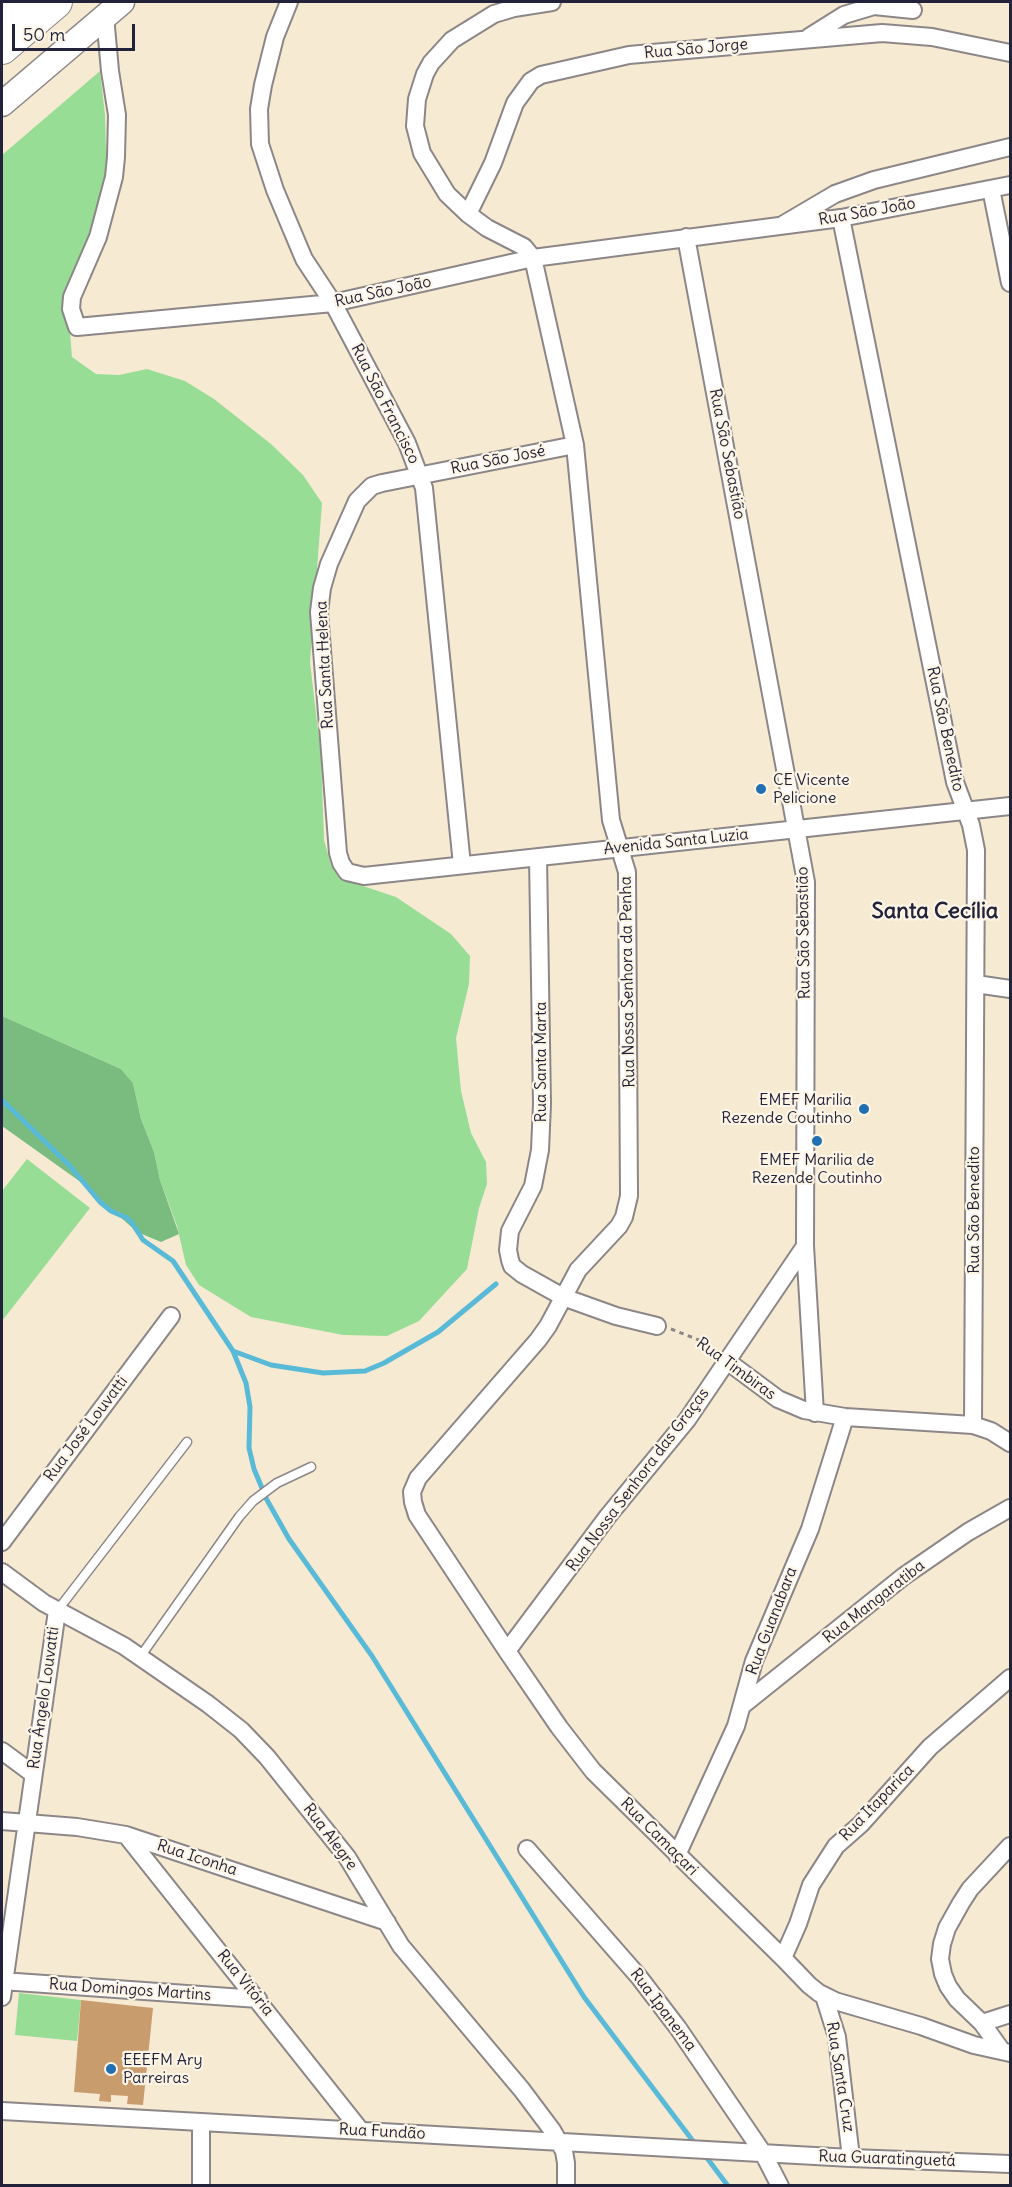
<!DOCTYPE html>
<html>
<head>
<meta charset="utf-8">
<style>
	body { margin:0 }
	#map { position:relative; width:1012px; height:2187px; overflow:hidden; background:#f7ead3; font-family:Delius,sans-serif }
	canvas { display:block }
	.frame { position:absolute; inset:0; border:3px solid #22223b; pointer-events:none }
	.scale { position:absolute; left:12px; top:24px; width:123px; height:27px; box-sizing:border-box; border:3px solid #22223b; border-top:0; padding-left:8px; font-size:18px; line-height:21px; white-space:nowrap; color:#22223b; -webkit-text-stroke:4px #fcf5e5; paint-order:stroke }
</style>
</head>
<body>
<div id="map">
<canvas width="1012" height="2187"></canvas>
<div class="frame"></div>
<div class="scale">50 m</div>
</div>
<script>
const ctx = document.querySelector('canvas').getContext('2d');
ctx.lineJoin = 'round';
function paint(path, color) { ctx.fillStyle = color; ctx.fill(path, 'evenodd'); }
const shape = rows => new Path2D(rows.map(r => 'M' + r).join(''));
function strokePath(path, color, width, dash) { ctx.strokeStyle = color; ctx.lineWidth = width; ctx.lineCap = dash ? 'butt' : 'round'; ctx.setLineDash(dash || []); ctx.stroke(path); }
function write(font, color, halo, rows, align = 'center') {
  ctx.font = font + ' Delius,sans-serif'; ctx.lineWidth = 4.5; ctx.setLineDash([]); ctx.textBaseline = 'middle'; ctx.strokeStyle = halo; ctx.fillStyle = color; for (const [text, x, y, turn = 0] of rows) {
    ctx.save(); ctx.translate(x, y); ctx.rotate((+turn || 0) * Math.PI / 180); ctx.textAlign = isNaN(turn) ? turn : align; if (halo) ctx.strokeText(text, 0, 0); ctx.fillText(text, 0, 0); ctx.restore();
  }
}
paint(shape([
	[100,71,105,115,107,182,98,217,77,262,67,295,72,357,96,374,119,375,147,369,185,381,214,399,271,444,303,475,322,503,310,662,321,756,324,840,331,865,339,878,396,897,451,934,470,956,469,984,456,1038,461,1091,471,1133,486,1162,487,1184,479,1208,467,1269,419,1321,387,1336,343,1335,251,1317,199,1285,186,1265,177,1226,160,1180,154,1152,141,1119,133,1083,121,1069,2,1016,2,155],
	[27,1159,90,1208,2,1321,2,1191],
	[19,1993,81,2000,77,2041,15,2035]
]), '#98dd96');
paint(shape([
	[2,1016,121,1069,133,1083,141,1119,154,1152,160,1180,179,1234,161,1242,137,1232,82,1183,2,1126]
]), '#7abc7f');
strokePath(shape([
	[2,1100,69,1165,100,1202,111,1211,127,1218,132,1223,143,1240,173,1261,233,1351,246,1383,250,1407,249,1448,254,1469,267,1500,289,1539,372,1656,584,1997,696,2145],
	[233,1351,271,1365,323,1373,365,1371,384,1363,438,1332,496,1284],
	[704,2154,728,2186]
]), '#59bad7', 5);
paint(shape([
	[81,2000,153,2008,143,2105,127,2104,128,2096,111,2095,111,2102,99,2101,100,2094,74,2092]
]), '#c99c6e');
const service = shape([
	[57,1611,187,1442],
	[140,1657,239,1517,253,1501,277,1483,311,1467]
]);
const minor = shape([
	[289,2,275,37,263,85,259,109,260,144,275,190,304,259,333,303,407,443,424,488,462,865],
	[552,2,514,8,494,14,452,40,431,63,425,74,417,99,415,126,422,153,447,194,468,214,487,228,524,247,533,258,575,445,611,820,627,872,629,1196,624,1217,619,1226,578,1270,548,1326,538,1340,418,1478,412,1492,413,1502,417,1515,507,1651,559,1727,593,1771,783,1958,809,1985,819,1993,835,2001,921,2026,974,2045,1010,2053],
	[105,16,110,71,117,115,116,157,114,177,98,237,72,297,71,309,77,327,333,303,533,258,841,218,1010,185],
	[809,37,844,15,874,6,913,10],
	[991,189,1010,283],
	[468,214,493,163,515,103,531,81,541,75,629,55,882,33,932,37,1010,53],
	[841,218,955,782,971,825,976,850,973,1425],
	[784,224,835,194,874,180,1010,147],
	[686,237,806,882,805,1246,815,1413],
	[575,445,382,483,372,486,357,501,329,564,322,588,319,612,338,853,341,863,347,872,364,876,1010,806],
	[538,857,542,1104,540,1150,533,1186,510,1231,508,1250,510,1260,512,1266,522,1274,563,1297,616,1316,657,1326],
	[976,984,1010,989],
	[727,1361,778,1399,804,1410,845,1417,973,1425,991,1431,1010,1443],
	[2,1542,171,1316],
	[2,1572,44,1603,124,1646,208,1704,241,1730,267,1757,347,1857,401,1946,522,2090,552,2130,564,2151,566,2163,566,2186],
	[507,1651,608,1516,687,1420,805,1246],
	[743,1705,904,1576,968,1532,1010,1508],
	[2,1751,33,1774],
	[2,1821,77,1827,126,1835,387,1922],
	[126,1835,361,2131],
	[527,1849,639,1977,678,2028,763,2153,780,2186],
	[677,1855,736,1726,754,1661,810,1529,845,1417],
	[783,1958,798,1924,811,1885,836,1846,861,1824,930,1747,1010,1678],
	[2,1981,258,1999],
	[824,1996,837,2037,851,2158],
	[2,1997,57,1611],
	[982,2023,1010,2014],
	[1002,2051,982,2023,957,1999,948,1986,943,1974,940,1959,942,1944,947,1928,961,1903,970,1889,1010,1846],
	[2,2111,851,2158,1010,2164],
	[201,2186,201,2122]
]);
const secondary = shape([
	[2,104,122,2]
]);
const motorway = shape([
	[2,17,20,2],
	[2,48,56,2]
]);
strokePath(service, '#8c8687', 11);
strokePath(minor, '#8c8687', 20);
strokePath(secondary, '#8c8687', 27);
strokePath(motorway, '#8c8687', 34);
strokePath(shape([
	[671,1329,704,1342,715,1351]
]), '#8c8687', 3, [4.5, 4.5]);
strokePath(service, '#fff', 8);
strokePath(minor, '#fff', 16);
strokePath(secondary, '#fff', 24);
strokePath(motorway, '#fff', 32);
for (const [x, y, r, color] of [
	[761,789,6,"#1f6fb2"],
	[864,1109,6,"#1f6fb2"],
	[817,1141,6,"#1f6fb2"],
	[111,2069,6,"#1f6fb2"]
]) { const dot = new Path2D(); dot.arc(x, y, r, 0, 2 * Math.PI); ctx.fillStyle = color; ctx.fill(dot); strokePath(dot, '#fcf5e5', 2); }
write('16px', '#22223b', '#fcf5e5', [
	["Rua São Jorge",696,49,-5],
	["Rua São João",867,212,-10],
	["Rua São João",383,292,-12],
	["Rua São Francisco",385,404,63],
	["Rua São Sebastião",727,454,79],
	["Rua São José",498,460,-11],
	["Rua Santa Helena",325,665,-93],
	["Rua São Benedito",945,729,78],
	["Avenida Santa Luzia",676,842,-6],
	["Rua São Sebastião",804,933,-91],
	["Rua Nossa Senhora da Penha",628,982,-91],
	["Rua Santa Marta",541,1062,-90],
	["Rua São Benedito",974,1210,-90],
	["Rua Timbiras",736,1369,36],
	["Rua José Louvatti",86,1429,-53],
	["Rua Nossa Senhora das Graças",638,1480,-53],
	["Rua Mangaratiba",874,1602,-38],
	["Rua Guanabara",772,1621,-69],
	["Rua Ângelo Louvatti",44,1698,-82],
	["Rua Itaparica",877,1803,-46],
	["Rua Alegre",330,1837,53],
	["Rua Camaçari",659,1837,45],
	["Rua Iconha",197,1858,18],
	["Rua Vitória",245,1983,51],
	["Rua Domingos Martins",130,1990,4],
	["Rua Ipanema",663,2010,53],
	["Rua Santa Cruz",840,2077,81],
	["Rua Fundão",382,2132,3],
	["Rua Guaratinguetá",887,2159,2]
]);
write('16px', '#22223b', '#fcf5e5', [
	["CE Vicente",773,780],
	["Pelicione",773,798],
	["EMEF Marilia",852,1100,"right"],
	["Rezende Coutinho",852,1118,"right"],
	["EMEF Marilia de",817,1160,"center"],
	["Rezende Coutinho",817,1178,"center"],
	["EEEFM Ary",123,2060],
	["Parreiras",123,2078]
], 'left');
write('bold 22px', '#22223b', '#fcf5e5', [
	["Santa Cecília",935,912]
]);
</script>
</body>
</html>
